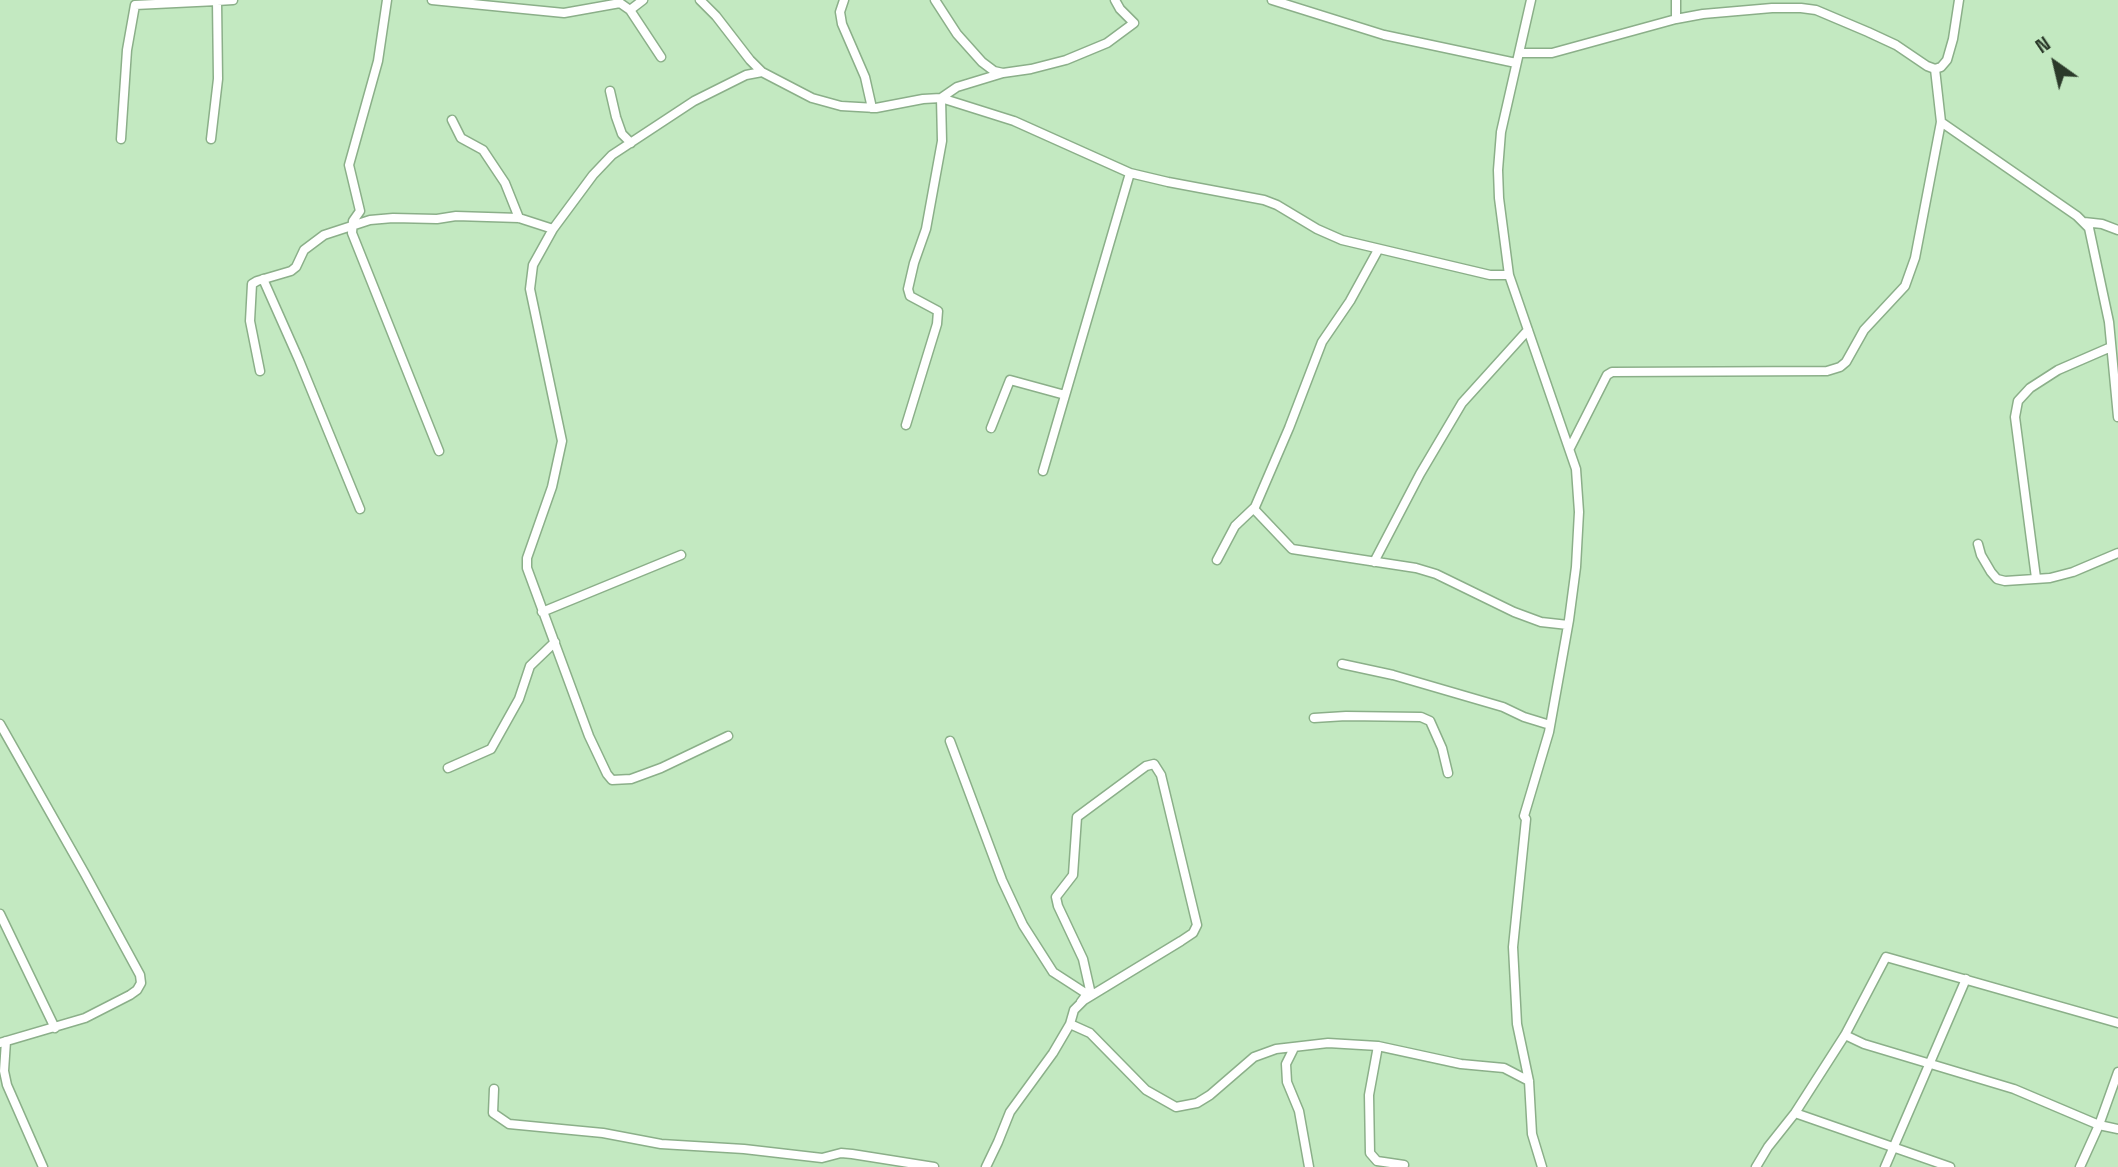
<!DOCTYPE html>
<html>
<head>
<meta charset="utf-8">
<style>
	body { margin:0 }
	#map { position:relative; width:2118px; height:1167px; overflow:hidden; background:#c3e9c1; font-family:"Space Grotesk",sans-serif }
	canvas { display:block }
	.north { position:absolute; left:2020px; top:28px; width:70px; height:70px; -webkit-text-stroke:5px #c3e9c1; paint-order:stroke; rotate:326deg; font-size:19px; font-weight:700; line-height:28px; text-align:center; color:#2b3a2a }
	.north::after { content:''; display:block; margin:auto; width:24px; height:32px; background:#2b3a2a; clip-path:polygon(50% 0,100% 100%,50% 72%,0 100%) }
</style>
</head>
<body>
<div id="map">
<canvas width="2118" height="1167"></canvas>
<div class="north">N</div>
</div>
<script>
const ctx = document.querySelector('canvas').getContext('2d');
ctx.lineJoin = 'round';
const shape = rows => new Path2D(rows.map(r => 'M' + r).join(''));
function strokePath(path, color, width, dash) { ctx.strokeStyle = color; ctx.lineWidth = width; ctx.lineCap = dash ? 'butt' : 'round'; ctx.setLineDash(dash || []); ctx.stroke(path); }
const street = shape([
	[387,0,378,61,349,165,360,211,353,221,352,233,439,451],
	[432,0,564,13,620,3,630,10,643,0],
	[700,0,716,16,750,60,762,72],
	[844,0,840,12,842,24,865,77,872,108],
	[935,0,957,34,982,62,994,71,1003,73,1031,69,1066,60,1107,43,1134,23,1120,9,1115,0],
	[1272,0,1384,35,1516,63],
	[1531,0,1501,132,1498,170,1499,198,1509,275,1576,469,1579,512,1576,567,1569,620,1549,732,1524,816,1526,819,1513,947,1517,1024,1529,1081,1532,1134,1542,1167],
	[630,10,661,57],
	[1676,19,1676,0],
	[1520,53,1552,53,1676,19,1703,14,1772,8,1801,8,1816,10,1868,32,1896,45,1927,66,1935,69,1941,67,1947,60,1953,39,1959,0],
	[610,91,616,117,622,134,631,143],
	[452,120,461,138,483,150,505,183,519,218],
	[1941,122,2077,216,2089,228,2109,322,2118,417],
	[121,139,127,50,135,5,217,1],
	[211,139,218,79,217,1,233,0],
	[2084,222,2102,224,2118,230],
	[263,279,299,360,360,509],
	[260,371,250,321,252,284,257,281,291,271,296,267,304,250,324,235,370,220,393,218,437,219,456,216,519,218,553,229],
	[906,425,937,324,938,311,910,296,908,289,914,263,926,229,942,141,941,98,957,87,1003,73],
	[991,428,1010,380,1065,395],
	[1570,448,1607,375,1612,372,1827,371,1840,367,1846,362,1864,330,1905,286,1915,258,1941,122,1935,69],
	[1043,471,1130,173],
	[1254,509,1292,549,1416,568,1436,574,1514,612,1541,622,1568,625],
	[1978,544,1981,555,1991,572,1997,579,2005,581,2050,578,2073,572,2118,553],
	[1217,560,1235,526,1255,507,1289,428,1322,342,1350,301,1378,250],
	[1374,562,1420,474,1462,403,1528,330],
	[2036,578,2015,417,2018,401,2030,388,2058,370,2111,347],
	[542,612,681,555],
	[1342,664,1393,675,1503,707,1524,717,1550,725],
	[1314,718,1346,716,1421,717,1430,721,1442,748,1448,773],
	[0,724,85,874,140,975,141,983,137,990,130,995,85,1018,0,1043],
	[728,736,661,768,631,779,612,780,607,774,589,736,527,568,527,558,552,487,562,441,530,289,533,265,553,229,593,175,612,155,694,101,746,75,762,72,812,98,841,106,876,108,923,99,941,98,1014,121,1130,173,1168,182,1264,200,1277,205,1317,229,1342,240,1490,275,1509,275],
	[950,741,1002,880,1023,925,1053,972,1087,994],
	[448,768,491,749,519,699,530,666,555,642],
	[0,914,55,1028],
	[1070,1024,1074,1010,1084,1000,1181,941,1193,933,1197,925,1161,775,1154,764,1146,766,1077,817,1073,875,1056,897,1058,906,1083,959,1090,990,1081,1002],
	[1845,1035,1864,1044,2014,1089,2099,1125,2118,1129],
	[6,1041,4,1071,7,1085,43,1167],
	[1378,1046,1369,1095,1370,1153,1377,1161,1404,1165],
	[1294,1048,1286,1064,1287,1082,1299,1111,1309,1167],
	[494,1089,493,1113,509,1124,603,1133,661,1144,744,1149,822,1158,841,1153,852,1154,934,1167],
	[1795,1113,1950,1167],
	[986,1167,998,1142,1010,1112,1053,1053,1070,1024,1090,1033,1146,1090,1176,1107,1197,1103,1210,1095,1254,1057,1276,1049,1328,1043,1378,1046,1461,1064,1504,1068,1529,1081],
	[1756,1167,1768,1147,1795,1113,1845,1035,1886,957,2118,1023],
	[1885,1167,1966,979],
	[2080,1167,2099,1125,2118,1072]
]);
strokePath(street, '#8baf89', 11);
strokePath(street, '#fff', 8);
</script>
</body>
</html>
